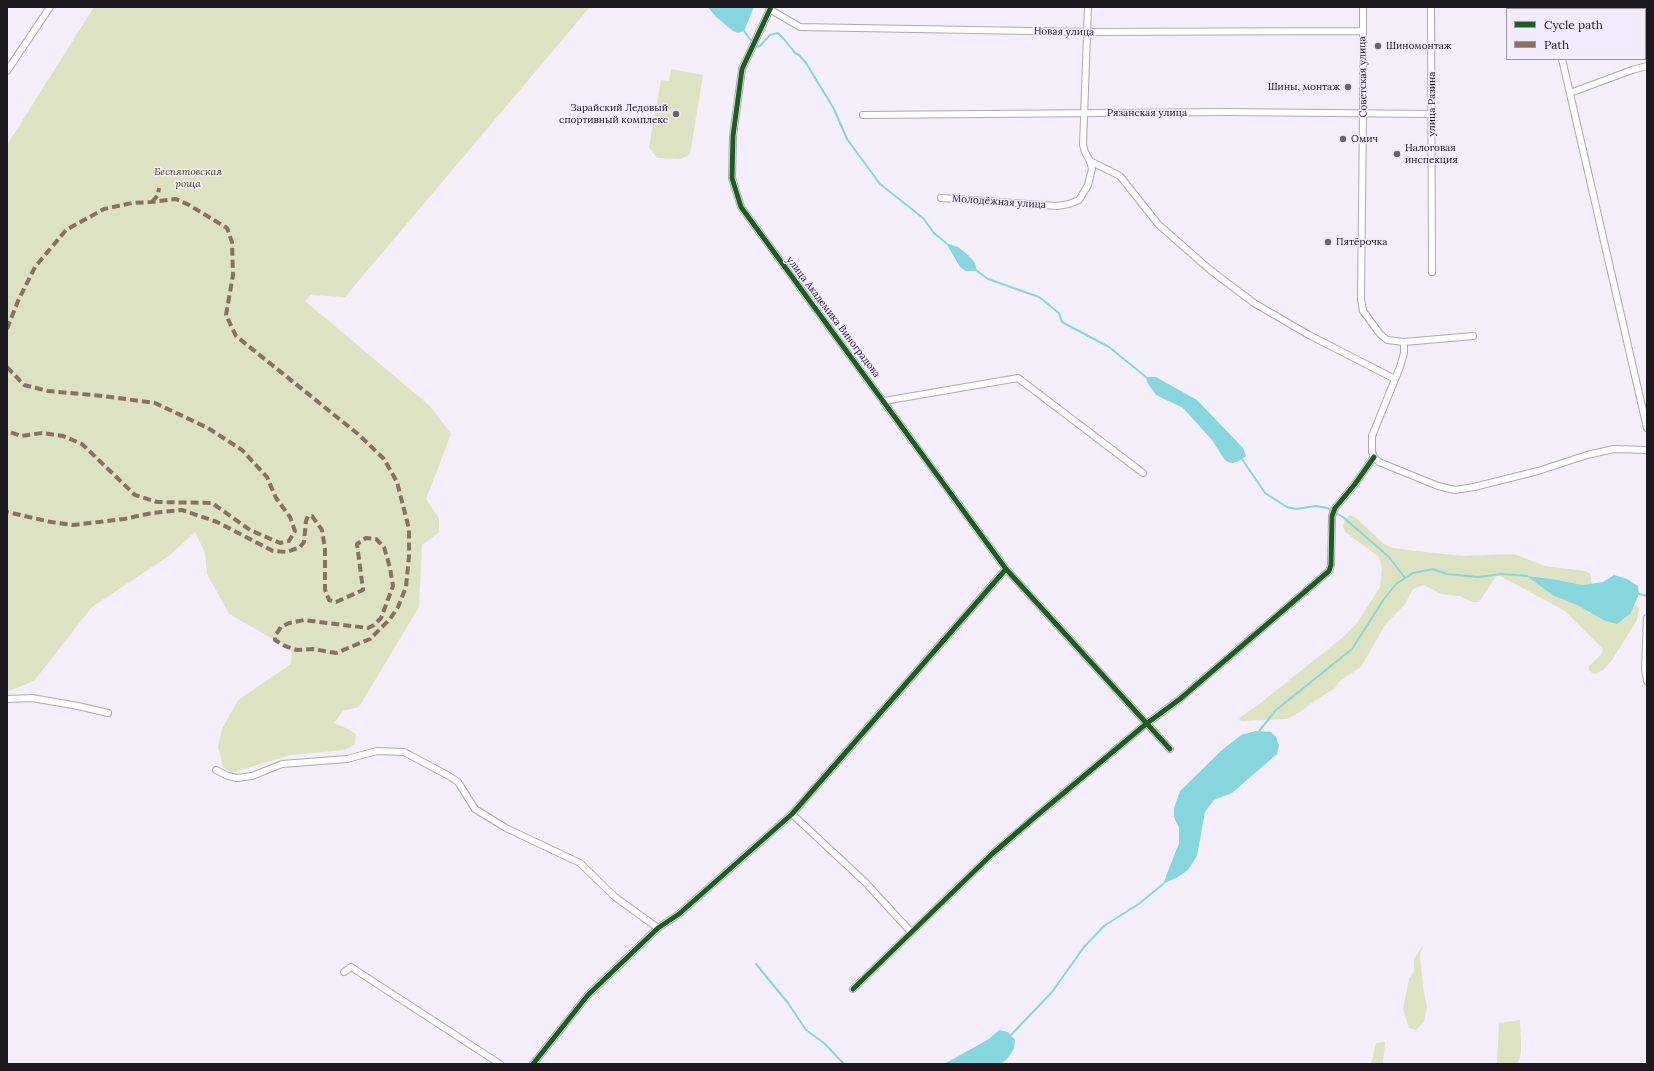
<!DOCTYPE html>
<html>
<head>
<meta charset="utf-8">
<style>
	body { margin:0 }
	#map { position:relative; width:1654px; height:1071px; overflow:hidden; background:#f4eefa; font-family:Lora,serif }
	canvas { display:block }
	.frame { position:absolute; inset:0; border:8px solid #1c1820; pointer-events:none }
	.legend { position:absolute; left:1506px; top:8px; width:140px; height:52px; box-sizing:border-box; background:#f3eafe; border:1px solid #9d96a5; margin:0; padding:5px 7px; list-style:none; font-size:12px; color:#1c1820 }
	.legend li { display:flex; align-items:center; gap:8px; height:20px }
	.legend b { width:20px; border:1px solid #9d96a5 }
</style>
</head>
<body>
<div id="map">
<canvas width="1654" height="1071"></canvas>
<div class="frame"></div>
<ul class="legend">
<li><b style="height:5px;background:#1b5e20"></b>Cycle path</li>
<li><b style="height:5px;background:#8d6e63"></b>Path</li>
</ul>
</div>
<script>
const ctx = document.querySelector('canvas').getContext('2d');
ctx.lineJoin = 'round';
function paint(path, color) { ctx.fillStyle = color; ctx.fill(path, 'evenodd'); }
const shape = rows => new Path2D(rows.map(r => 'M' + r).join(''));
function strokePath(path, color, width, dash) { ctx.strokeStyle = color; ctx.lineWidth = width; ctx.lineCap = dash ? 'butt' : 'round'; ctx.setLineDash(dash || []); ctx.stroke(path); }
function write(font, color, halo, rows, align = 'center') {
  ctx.font = font + ' Lora,serif'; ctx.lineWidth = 3; ctx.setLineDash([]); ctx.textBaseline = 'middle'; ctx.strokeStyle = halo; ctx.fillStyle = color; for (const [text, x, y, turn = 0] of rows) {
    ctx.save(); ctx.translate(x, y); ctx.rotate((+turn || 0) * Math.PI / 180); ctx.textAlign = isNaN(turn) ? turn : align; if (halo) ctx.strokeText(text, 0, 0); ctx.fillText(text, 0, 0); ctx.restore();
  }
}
paint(shape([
	[94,7,590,7,345,297,311,295,305,301,430,406,451,434,426,499,439,518,439,532,422,545,419,607,359,707,343,711,334,723,348,729,356,734,355,744,345,750,290,755,232,773,223,767,218,747,222,729,238,700,291,664,292,652,287,647,229,614,207,574,205,553,195,532,170,555,92,607,34,681,7,692,7,145],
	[671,69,703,75,690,154,681,159,657,158,649,147,661,80,669,81],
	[1350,515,1355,517,1384,544,1392,548,1462,556,1514,554,1545,566,1586,571,1590,574,1592,584,1583,585,1552,579,1528,576,1552,595,1577,605,1605,621,1631,613,1635,604,1639,609,1637,620,1612,660,1603,670,1595,674,1592,673,1589,670,1589,666,1601,655,1603,649,1565,611,1502,577,1497,575,1479,602,1472,602,1460,596,1441,594,1424,585,1413,589,1405,604,1385,625,1361,667,1340,681,1335,688,1316,700,1300,712,1287,719,1241,721,1239,718,1258,705,1342,638,1357,623,1380,587,1382,567,1379,557,1345,532,1343,526,1345,519],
	[1423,945,1420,956,1423,987,1427,1007,1424,1022,1416,1030,1409,1028,1403,1009,1409,979,1414,971,1414,959],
	[1520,1020,1521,1038,1521,1054,1517,1064,1497,1064,1499,1023],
	[1385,1042,1383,1064,1371,1064,1376,1043]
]), '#dde3c2');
paint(shape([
	[708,7,754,7,744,31,738,33,733,31,716,17],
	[946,243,958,247,968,255,975,263,977,271,966,271,960,267],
	[1146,377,1156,377,1197,400,1243,448,1246,456,1237,462,1232,463,1228,462,1224,459,1212,440,1183,408,1156,395,1147,382],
	[1614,575,1627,579,1638,586,1639,594,1631,613,1617,624,1605,621,1577,605,1552,595,1527,576,1552,579,1583,585,1603,582],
	[1256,731,1271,732,1276,737,1279,745,1277,754,1232,793,1214,800,1205,812,1197,856,1188,870,1178,877,1163,884,1179,843,1179,828,1174,817,1174,808,1180,791,1222,750,1241,735],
	[999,1030,1008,1032,1015,1040,1014,1049,1007,1059,1001,1064,944,1064,989,1039]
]), '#88d6dd');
strokePath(shape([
	[744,31,756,47,760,46,770,35,778,33,784,39,795,53,799,55,806,63,834,109,847,139,880,184,923,218,934,233,946,243],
	[977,271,988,279,1039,297,1059,313,1062,322,1109,347,1146,377],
	[1242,459,1265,493,1287,507,1296,509,1316,506,1327,508,1334,512,1343,517,1389,557,1405,578],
	[1639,594,1647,596],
	[1259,731,1276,710,1352,649,1384,599,1396,584,1413,573,1433,569,1447,574,1478,577,1502,574,1527,576],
	[756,964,788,1003,806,1030,824,1043,844,1064],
	[1011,1035,1052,992,1084,947,1104,926,1140,903,1163,884]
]), '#88d6dd', 2);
const minor = shape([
	[771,7,742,69,733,136,732,178,741,207,1006,569,1170,749],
	[1363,7,1363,114,1361,299,1363,311,1380,334,1387,340,1404,342,1473,336],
	[1431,7,1432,272],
	[1550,7,1550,9],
	[771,10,800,27,1087,32,1362,31],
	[1562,59,1647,428],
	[7,71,50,7],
	[1570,93,1632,70,1647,66],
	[863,115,1227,112,1432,114],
	[1090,161,1120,176,1158,224,1209,269,1254,303,1309,335,1395,379],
	[941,198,1057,206,1069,204,1079,200,1088,185,1092,169,1090,161,1085,152,1083,145,1088,7],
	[1404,342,1404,353,1400,367,1372,436,1372,452,1374,457,1379,462,1438,486,1455,490,1474,487,1538,471,1587,455,1614,449,1647,450],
	[884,401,1018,378,1143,473],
	[1647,618,1645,669,1647,681],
	[7,699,32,698,78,706,108,713],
	[216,770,228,776,237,778,252,776,282,764,347,759,377,751,404,752,449,776,458,782,475,809,506,828,580,863,615,897,658,928],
	[792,814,865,882,911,932],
	[344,972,351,967,500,1064],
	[853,989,992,854,1035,817,1146,724,1180,699,1329,571,1331,565,1332,516,1335,508,1355,484,1374,457],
	[533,1064,588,995,658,928,679,914,792,814,1006,569]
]);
strokePath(minor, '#ada9b2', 8);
strokePath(minor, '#fdfcfe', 6);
strokePath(shape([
	[152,202,158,195,159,188],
	[7,329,18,301,35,267,66,230,104,209,132,203,151,202,176,199,189,205,227,228,232,242,233,275,226,315,236,336,358,434,384,459,397,482,409,529,409,556,406,587,398,607,390,619,370,639,336,653,313,649,297,650,285,646,275,640,275,636,281,627,289,623,304,620,368,628,374,625,381,618,393,586,390,568,384,547,376,539,366,538,357,544,363,590,336,602,329,600,325,590,325,549,322,530,312,516,308,516,306,521,304,542,300,547,287,552,273,551,217,522,182,510,152,513,124,519,73,525,51,522,7,512],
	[7,367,24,385,48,391,103,396,155,403,208,428,242,450,267,477,276,498,290,517,295,531,289,541,280,543,250,530,212,503,157,502,135,495,82,444,63,436,42,433,21,436,7,431]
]), '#8d6e63', 4, [8, 4]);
strokePath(shape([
	[771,7,742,69,733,136,732,178,741,207,1006,569,1170,749],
	[853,989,992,854,1035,817,1146,724,1180,699,1329,571,1331,565,1332,516,1335,508,1355,484,1374,457],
	[533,1064,588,995,658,928,679,914,792,814,1006,569]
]), '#1b5e20', 5);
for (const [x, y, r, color] of [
	[1378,46,4,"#68636c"],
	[1348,87,4,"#68636c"],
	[676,114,4,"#68636c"],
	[1343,139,4,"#68636c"],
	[1397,154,4,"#68636c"],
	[1328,242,4,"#68636c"]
]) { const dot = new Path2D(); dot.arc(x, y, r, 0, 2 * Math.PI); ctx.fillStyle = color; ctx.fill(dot); strokePath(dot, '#f3eafe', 1.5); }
write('10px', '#1c1820', '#f3eafe', [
	["Новая улица",1064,32,1],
	["Советская улица",1363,77,-91],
	["улица Разина",1432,104,-90],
	["Рязанская улица",1147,113],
	["Молодёжная улица",999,202,4],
	["улица Академика Виноградова",833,317,53]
]);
write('10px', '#1c1820', '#f3eafe', [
	["Шиномонтаж",1386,46],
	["Шины, монтаж",1340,87,"right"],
	["Зарайский Ледовый",668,108,"right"],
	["спортивный комплекс",668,120,"right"],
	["Омич",1351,139],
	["Налоговая",1405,148],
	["инспекция",1405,160],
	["Пятёрочка",1336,242]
], 'left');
write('italic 10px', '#404910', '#f3eafe', [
	["Беспятовская",188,172],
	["роща",188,184]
]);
</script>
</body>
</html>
